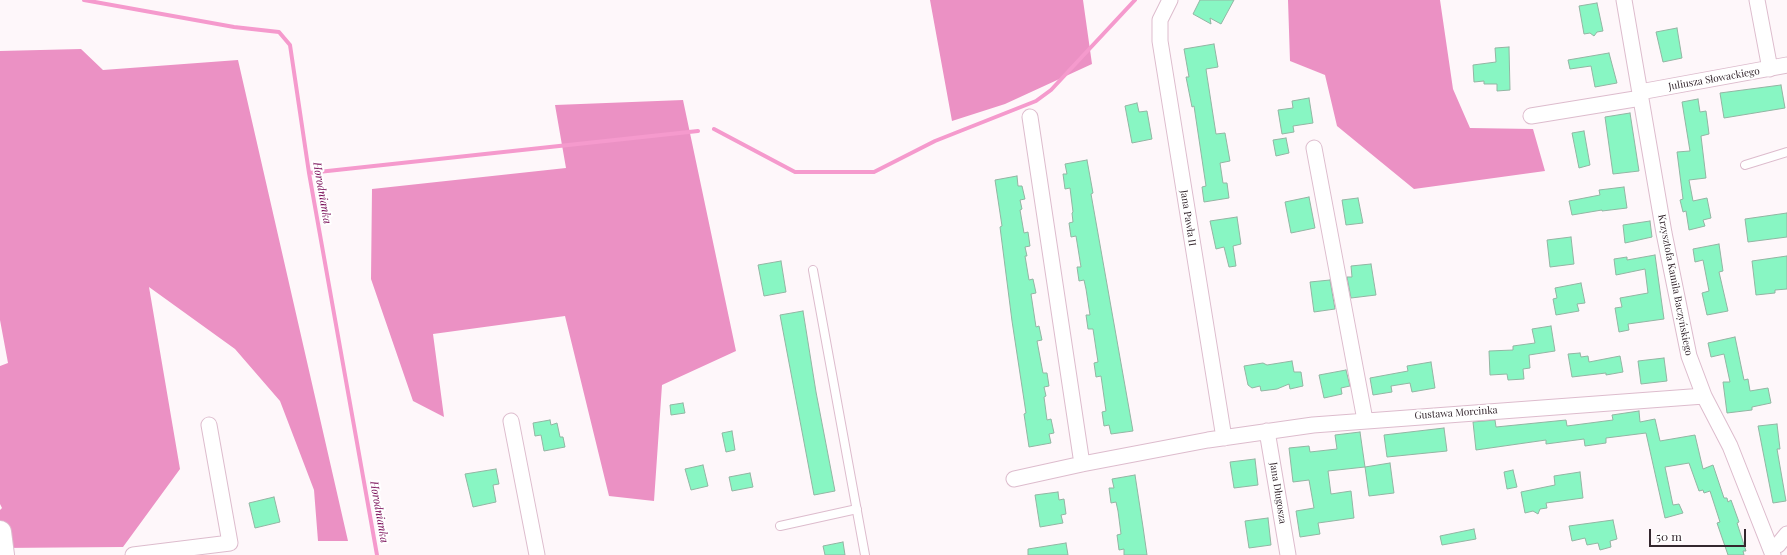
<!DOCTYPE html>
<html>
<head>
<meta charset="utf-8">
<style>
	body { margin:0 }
	#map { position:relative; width:1787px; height:555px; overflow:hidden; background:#fef7fa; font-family:"Playfair Display",serif }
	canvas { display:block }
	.scale { position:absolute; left:1649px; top:529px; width:97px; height:18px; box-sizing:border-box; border:2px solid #34272e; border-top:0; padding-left:5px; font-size:12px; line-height:14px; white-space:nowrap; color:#34272e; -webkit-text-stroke:3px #fff; paint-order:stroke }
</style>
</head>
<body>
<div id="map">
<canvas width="1787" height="555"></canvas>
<div class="scale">50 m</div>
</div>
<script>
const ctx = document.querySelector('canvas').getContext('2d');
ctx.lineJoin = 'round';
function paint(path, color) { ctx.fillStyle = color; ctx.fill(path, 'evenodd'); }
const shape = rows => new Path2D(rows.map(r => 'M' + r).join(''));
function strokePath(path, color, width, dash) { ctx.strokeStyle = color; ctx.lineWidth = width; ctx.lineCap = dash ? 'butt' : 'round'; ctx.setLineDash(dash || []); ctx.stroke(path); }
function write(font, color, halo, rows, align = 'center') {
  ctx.font = font + ' "Playfair Display",serif'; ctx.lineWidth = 4; ctx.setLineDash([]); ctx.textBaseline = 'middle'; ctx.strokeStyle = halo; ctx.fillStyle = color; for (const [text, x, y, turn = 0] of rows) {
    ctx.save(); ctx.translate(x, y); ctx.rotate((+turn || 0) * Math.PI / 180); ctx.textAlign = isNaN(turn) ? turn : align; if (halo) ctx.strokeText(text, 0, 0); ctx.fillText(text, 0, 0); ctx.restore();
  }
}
paint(shape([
	[930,0,1083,0,1092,64,1005,104,952,121],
	[1288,0,1440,0,1453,89,1470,128,1533,129,1545,171,1414,189,1337,126,1325,75,1290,61],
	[81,49,103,70,238,60,348,541,318,541,314,490,280,401,235,349,149,287,180,469,123,547,0,548,0,510,2,508,0,504,0,366,8,363,0,320,0,51],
	[683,100,736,351,662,385,654,501,609,496,565,316,433,334,444,417,413,401,371,279,372,189,566,168,555,105]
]), '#eb91c4');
strokePath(shape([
	[84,0,234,27,279,32,290,45,309,173,377,555],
	[714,129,795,172,874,172,935,141,1036,101,1051,90,1135,0],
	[309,173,698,131]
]), '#f59acd', 4);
const building = shape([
	[1200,0,1234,0,1221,24,1210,18,1211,24,1193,14,1200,0],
	[1597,3,1603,31,1597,32,1594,36,1590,33,1584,34,1579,6,1597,3],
	[1677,28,1682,58,1663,62,1656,32,1677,28],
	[1214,44,1218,67,1206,69,1207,76,1216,134,1225,133,1230,161,1220,163,1223,183,1227,183,1229,198,1204,202,1202,187,1206,186,1194,106,1192,107,1186,77,1189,77,1184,49,1214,44],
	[1509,47,1510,90,1497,91,1497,84,1484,84,1484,81,1474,82,1473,65,1496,62,1495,48,1509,47],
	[1609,53,1617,83,1595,87,1591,66,1570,69,1568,60,1609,53],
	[1781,85,1785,108,1724,118,1720,93,1781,85],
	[1309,98,1313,123,1293,126,1294,132,1282,134,1278,110,1293,108,1292,101,1309,98],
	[1698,99,1700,112,1706,111,1708,126,1709,134,1701,136,1706,178,1689,180,1693,201,1707,198,1711,218,1703,220,1705,226,1689,230,1686,211,1683,212,1680,200,1683,199,1677,152,1690,151,1682,102,1698,99],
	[1137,103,1139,112,1147,111,1152,139,1132,143,1125,106,1137,103],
	[1630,113,1639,171,1613,174,1605,117,1630,113],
	[1584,131,1590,165,1579,168,1572,133,1584,131],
	[1286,138,1289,153,1276,156,1273,140,1286,138],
	[1087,160,1093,193,1091,194,1133,431,1111,434,1109,425,1104,426,1102,412,1106,411,1101,376,1096,377,1094,363,1098,362,1093,329,1088,329,1086,315,1090,315,1086,289,1084,280,1079,281,1077,267,1081,267,1076,236,1071,237,1069,223,1073,222,1072,213,1073,212,1070,188,1065,189,1063,174,1067,174,1065,164,1087,160],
	[1017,176,1018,186,1022,186,1025,199,1020,200,1022,209,1020,210,1024,233,1028,232,1030,246,1025,247,1027,256,1025,256,1029,280,1033,279,1036,293,1031,294,1036,327,1039,326,1042,340,1037,341,1043,373,1047,373,1049,386,1044,387,1046,396,1044,397,1047,420,1051,419,1054,433,1049,434,1051,443,1029,447,1024,414,1026,413,1012,321,1000,227,1002,226,995,180,1017,176],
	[1624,187,1627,208,1602,211,1602,210,1572,215,1569,201,1600,195,1599,190,1624,187],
	[1309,197,1315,228,1291,233,1285,202,1309,197],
	[1358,198,1363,223,1346,225,1342,200,1358,198],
	[1787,213,1787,237,1748,242,1745,219,1787,213],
	[1237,217,1241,244,1233,246,1236,266,1229,267,1224,247,1216,249,1210,221,1237,217],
	[1650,221,1652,237,1625,243,1623,225,1650,221],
	[1571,237,1574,264,1550,267,1547,240,1571,237],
	[1719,244,1723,271,1719,272,1728,311,1707,315,1702,293,1709,291,1703,260,1695,262,1693,249,1719,244],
	[1655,255,1664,319,1628,324,1629,330,1619,332,1615,308,1622,307,1620,298,1648,293,1645,269,1616,275,1614,259,1627,257,1627,260,1655,255],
	[1787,256,1787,289,1775,290,1775,293,1756,295,1752,261,1787,256],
	[781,261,786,292,764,296,758,265,781,261],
	[1371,264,1376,295,1351,298,1347,277,1352,277,1351,266,1371,264],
	[1330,280,1335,309,1314,312,1310,282,1330,280],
	[1581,283,1585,303,1577,304,1579,311,1556,315,1553,299,1557,298,1555,288,1581,283],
	[803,311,816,392,835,491,814,495,780,315,803,311],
	[1551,326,1555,351,1529,355,1530,368,1523,369,1524,379,1508,380,1507,374,1490,375,1489,351,1513,350,1513,346,1535,343,1532,329,1551,326],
	[1735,337,1744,380,1748,379,1750,391,1768,388,1771,403,1752,407,1752,410,1727,413,1723,382,1730,382,1724,354,1711,357,1708,343,1735,337],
	[1580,353,1581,357,1588,356,1589,362,1620,356,1623,372,1606,375,1606,373,1572,377,1568,354,1580,353],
	[1664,358,1667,381,1641,384,1638,361,1664,358],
	[1292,361,1294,372,1301,372,1303,386,1290,389,1289,384,1277,389,1261,391,1260,386,1252,388,1248,385,1244,366,1263,363,1267,365,1292,361],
	[1431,362,1435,388,1412,392,1410,383,1391,386,1392,392,1373,395,1370,378,1408,371,1407,366,1431,362],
	[1346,370,1350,386,1341,388,1342,394,1324,398,1319,375,1346,370],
	[683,403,685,413,671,415,670,405,683,403],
	[1639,411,1640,422,1655,419,1660,441,1695,435,1703,469,1713,465,1724,498,1727,498,1728,502,1731,500,1739,522,1737,523,1746,551,1743,551,1744,555,1728,555,1717,523,1720,522,1710,491,1704,493,1703,490,1699,491,1689,463,1665,467,1673,505,1679,504,1683,513,1665,518,1646,433,1606,438,1606,443,1585,446,1584,439,1546,444,1546,440,1476,450,1473,422,1495,420,1496,427,1566,420,1567,426,1613,420,1612,415,1639,411],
	[550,420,551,425,557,423,560,437,563,437,565,447,544,451,541,435,535,436,533,423,550,420],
	[1777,424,1780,449,1777,449,1786,501,1773,503,1758,426,1777,424],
	[1444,428,1447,451,1387,457,1384,435,1444,428],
	[732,431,735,450,726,452,722,433,732,431],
	[1360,432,1365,467,1328,471,1331,494,1351,491,1354,518,1318,523,1320,534,1300,537,1296,511,1314,508,1309,480,1293,482,1289,448,1309,446,1310,452,1337,449,1335,435,1360,432],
	[1255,459,1258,485,1234,488,1230,462,1255,459],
	[1390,463,1394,493,1369,496,1365,467,1390,463],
	[703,465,708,486,691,490,685,469,703,465],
	[496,469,499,484,493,485,496,502,473,507,465,474,496,469],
	[1513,470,1517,487,1507,489,1504,472,1513,470],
	[1580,472,1583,498,1546,503,1547,508,1540,509,1538,514,1533,511,1525,513,1521,492,1555,485,1554,476,1580,472],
	[750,473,753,487,732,491,729,477,750,473],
	[1135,475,1143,527,1147,555,1124,555,1124,549,1119,550,1117,535,1121,534,1118,511,1116,502,1111,503,1109,488,1114,488,1112,479,1135,475],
	[1058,492,1059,500,1064,499,1066,514,1061,515,1063,523,1040,527,1035,495,1058,492],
	[274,497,280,522,255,528,249,503,274,497],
	[1268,518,1271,545,1249,548,1245,521,1268,518],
	[1613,520,1617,539,1610,541,1611,547,1600,550,1598,543,1587,545,1585,538,1572,541,1569,526,1613,520],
	[1474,529,1476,539,1442,545,1440,536,1474,529],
	[843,542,845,555,825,555,823,546,843,542],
	[1066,543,1068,555,1028,555,1028,549,1066,543]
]);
paint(building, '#88f6c3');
strokePath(building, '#93b5a3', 1);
const lane = shape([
	[1745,165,1787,152],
	[813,270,865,555],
	[780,526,857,509]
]);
const street = shape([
	[1170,0,1160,20,1160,41,1224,438],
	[1624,0,1664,233,1689,356,1704,396,1730,446,1773,555],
	[1757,0,1770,69],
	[1640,92,1787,65],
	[1531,116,1641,98],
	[1030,117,1082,464],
	[1314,148,1365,420],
	[511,421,537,555],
	[1267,431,1288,555],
	[1014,479,1082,464,1208,440,1313,425,1704,396],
	[1770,547,1778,545,1787,534],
	[133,555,230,543,209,425]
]);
const secondary = shape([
	[0,532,3,555]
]);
strokePath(lane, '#ddbccd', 10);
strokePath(street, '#ddbccd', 17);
strokePath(secondary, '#ddbccd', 24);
strokePath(lane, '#fff', 8);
strokePath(street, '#fff', 15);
strokePath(secondary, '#fff', 22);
write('10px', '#34272e', '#fff', [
	["Juliusza Słowackiego",1714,79,-10],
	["Jana Pawła II",1188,218,81],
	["Krzysztofa Kamila Baczyńskiego",1675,285,79],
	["Gustawa Morcinka",1456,413,-4],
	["Jana Długosza",1278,493,81]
]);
write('italic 11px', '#750753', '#fff', [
	["Horodnianka",322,193,80],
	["Horodnianka",379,512,80]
]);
</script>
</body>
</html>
